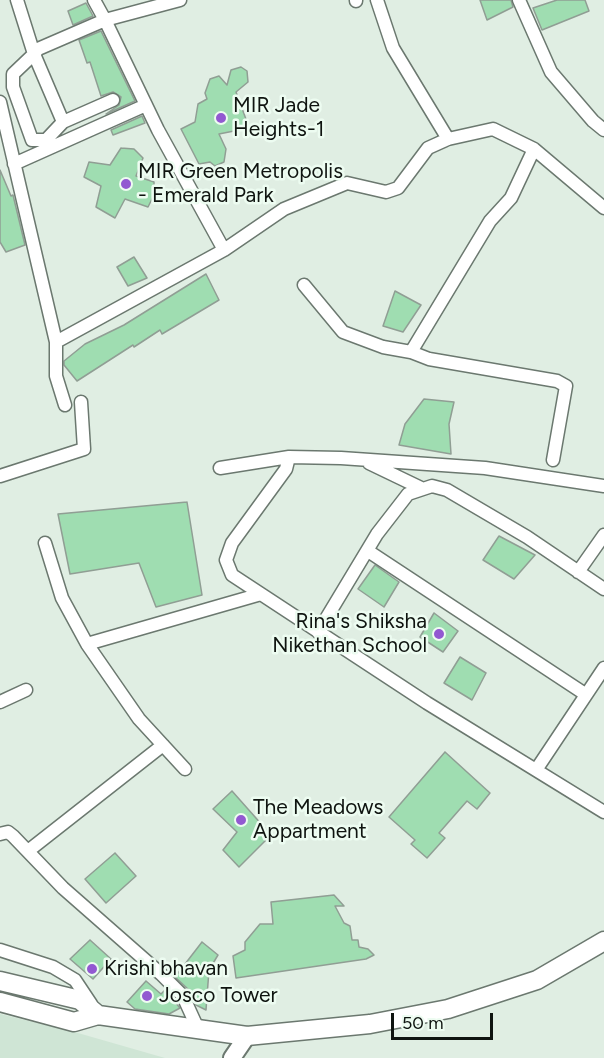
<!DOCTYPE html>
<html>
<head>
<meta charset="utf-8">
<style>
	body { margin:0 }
	#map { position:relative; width:604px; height:1058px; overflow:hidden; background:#e0eee3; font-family:Figtree,sans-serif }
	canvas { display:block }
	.scale { position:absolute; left:391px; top:1013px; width:102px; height:27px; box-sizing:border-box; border:3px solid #0f1410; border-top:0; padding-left:8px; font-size:18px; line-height:21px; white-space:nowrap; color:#0f1410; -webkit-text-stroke:4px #edfcf1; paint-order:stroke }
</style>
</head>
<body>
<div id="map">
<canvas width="604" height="1058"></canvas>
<div class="scale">50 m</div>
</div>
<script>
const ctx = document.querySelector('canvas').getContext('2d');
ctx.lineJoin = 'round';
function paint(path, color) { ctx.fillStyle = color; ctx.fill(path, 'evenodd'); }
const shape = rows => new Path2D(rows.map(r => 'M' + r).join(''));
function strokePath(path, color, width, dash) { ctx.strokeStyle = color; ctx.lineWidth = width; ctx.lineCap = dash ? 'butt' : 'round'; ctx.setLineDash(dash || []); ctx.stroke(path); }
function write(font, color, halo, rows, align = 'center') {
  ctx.font = font + ' Figtree,sans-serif'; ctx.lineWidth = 5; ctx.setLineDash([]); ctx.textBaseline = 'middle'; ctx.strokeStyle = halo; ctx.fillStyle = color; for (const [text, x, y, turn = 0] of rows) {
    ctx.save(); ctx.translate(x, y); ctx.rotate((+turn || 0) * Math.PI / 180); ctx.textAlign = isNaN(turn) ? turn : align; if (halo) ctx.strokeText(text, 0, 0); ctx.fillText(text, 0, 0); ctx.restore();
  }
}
paint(shape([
	[0,1014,71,1031,165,1058,0,1058]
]), '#cfe5d5');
const building = shape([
	[480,0,511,0,513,7,487,20,480,0],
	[557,0,585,0,589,11,542,30,533,8,557,0],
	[86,3,93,16,73,25,68,11,86,3],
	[101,31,135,101,106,114,119,105,121,97,113,92,101,96,90,62,87,63,79,40,101,31],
	[241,67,247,71,248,82,236,92,247,122,239,130,219,134,226,149,224,162,215,166,210,162,199,164,181,129,195,122,198,104,207,99,205,93,210,79,219,76,227,85,231,70,241,67],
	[142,116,145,123,113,135,111,130,142,116],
	[121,148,134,149,143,158,136,176,154,182,154,195,148,207,125,199,115,218,96,207,101,186,84,177,89,162,110,165,121,148],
	[0,170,11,196,13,195,25,245,6,252,0,242,0,170],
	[134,257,147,278,128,286,117,267,134,257],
	[206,274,219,300,162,334,160,330,134,347,133,345,77,381,64,365,64,361,85,344,124,325,206,274],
	[395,291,421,305,403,332,383,326,395,291],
	[424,399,454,402,449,424,451,454,399,445,405,424,424,399],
	[187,502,202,595,156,607,139,563,70,574,58,514,187,502],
	[499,536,535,555,514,579,483,560,499,536],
	[375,565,399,582,384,607,358,589,375,565],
	[434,613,458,631,443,652,420,637,434,613],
	[460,657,486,673,472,700,444,683,460,657],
	[445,752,490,793,477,809,467,801,439,833,445,838,427,858,411,844,415,840,389,817,445,752],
	[232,791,271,835,239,867,223,850,237,832,213,809,232,791],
	[115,853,136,876,106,903,85,879,115,853],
	[334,895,344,906,335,906,344,923,350,926,352,940,358,940,359,947,368,949,374,955,366,959,236,978,233,956,245,950,245,942,260,924,273,924,271,902,334,895],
	[90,940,111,959,93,979,70,959,90,940],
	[202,942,218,955,209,970,206,1010,196,1005,189,990,175,977,202,942],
	[146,981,161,994,165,990,180,1008,169,1014,135,1009,127,1002,146,981]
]);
paint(building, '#9fddb1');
strokePath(building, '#909e94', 1.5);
const street = shape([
	[17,0,34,54,13,74,13,87,32,140,46,140,63,122],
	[94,0,105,20,180,0],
	[377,0,393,48,448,139],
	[519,0,551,72,593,121,604,130],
	[356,1,356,0],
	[113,100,63,122,34,54,38,49,105,20,158,130,224,250],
	[0,102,56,342,56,376,65,405],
	[14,164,146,105],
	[304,285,343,332,383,347,411,352,490,221,511,198,534,149],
	[56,342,224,250,284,209,347,183,386,192,398,188,428,148,448,139,493,129,534,149,604,208],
	[411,352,429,359,557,381,566,386,553,460],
	[289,457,286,469,232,543,226,560,232,575,427,703,604,812],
	[369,463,421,488],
	[220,468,289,457,341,458,485,468,604,486],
	[0,476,84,449,81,402],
	[45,543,62,598,87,644,139,719,185,769],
	[368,551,585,694],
	[578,572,604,535],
	[318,632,377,534,408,494,432,486,447,490,527,537,604,589],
	[87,644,261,594],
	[0,702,26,690],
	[536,770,604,668],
	[0,834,8,832,13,836,63,888,161,974,183,996,198,1029],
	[28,851,163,745],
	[0,950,53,967,75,980,91,1004]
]);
const secondary = shape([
	[232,1058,247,1036]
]);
const primary = shape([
	[0,981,80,1000,98,1015],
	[0,1002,74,1022,98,1015,247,1036,370,1024,448,1009,537,980,604,941]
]);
strokePath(street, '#6b786f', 15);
strokePath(secondary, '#6b786f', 20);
strokePath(primary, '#6b786f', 21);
strokePath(street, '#fff', 12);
strokePath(secondary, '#fff', 16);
strokePath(primary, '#fff', 18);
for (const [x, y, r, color] of [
	[221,118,6,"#9259d1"],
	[126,184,6,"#9259d1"],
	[439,634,6,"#9259d1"],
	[241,820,6,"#9259d1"],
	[92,969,6,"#9259d1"],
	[147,996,6,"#9259d1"]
]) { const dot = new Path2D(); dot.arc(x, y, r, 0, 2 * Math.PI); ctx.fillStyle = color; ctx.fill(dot); strokePath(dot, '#edfcf1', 2); }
write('21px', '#0f1410', '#edfcf1', [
	["MIR Jade",233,106],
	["Heights-1",233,130],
	["MIR Green Metropolis",138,172],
	["- Emerald Park",138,196],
	["Rina's Shiksha",427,622,"right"],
	["Nikethan School",427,646,"right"],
	["The Meadows",253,808],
	["Appartment",253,832],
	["Krishi bhavan",104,969],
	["Josco Tower",159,996]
], 'left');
</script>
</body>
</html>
